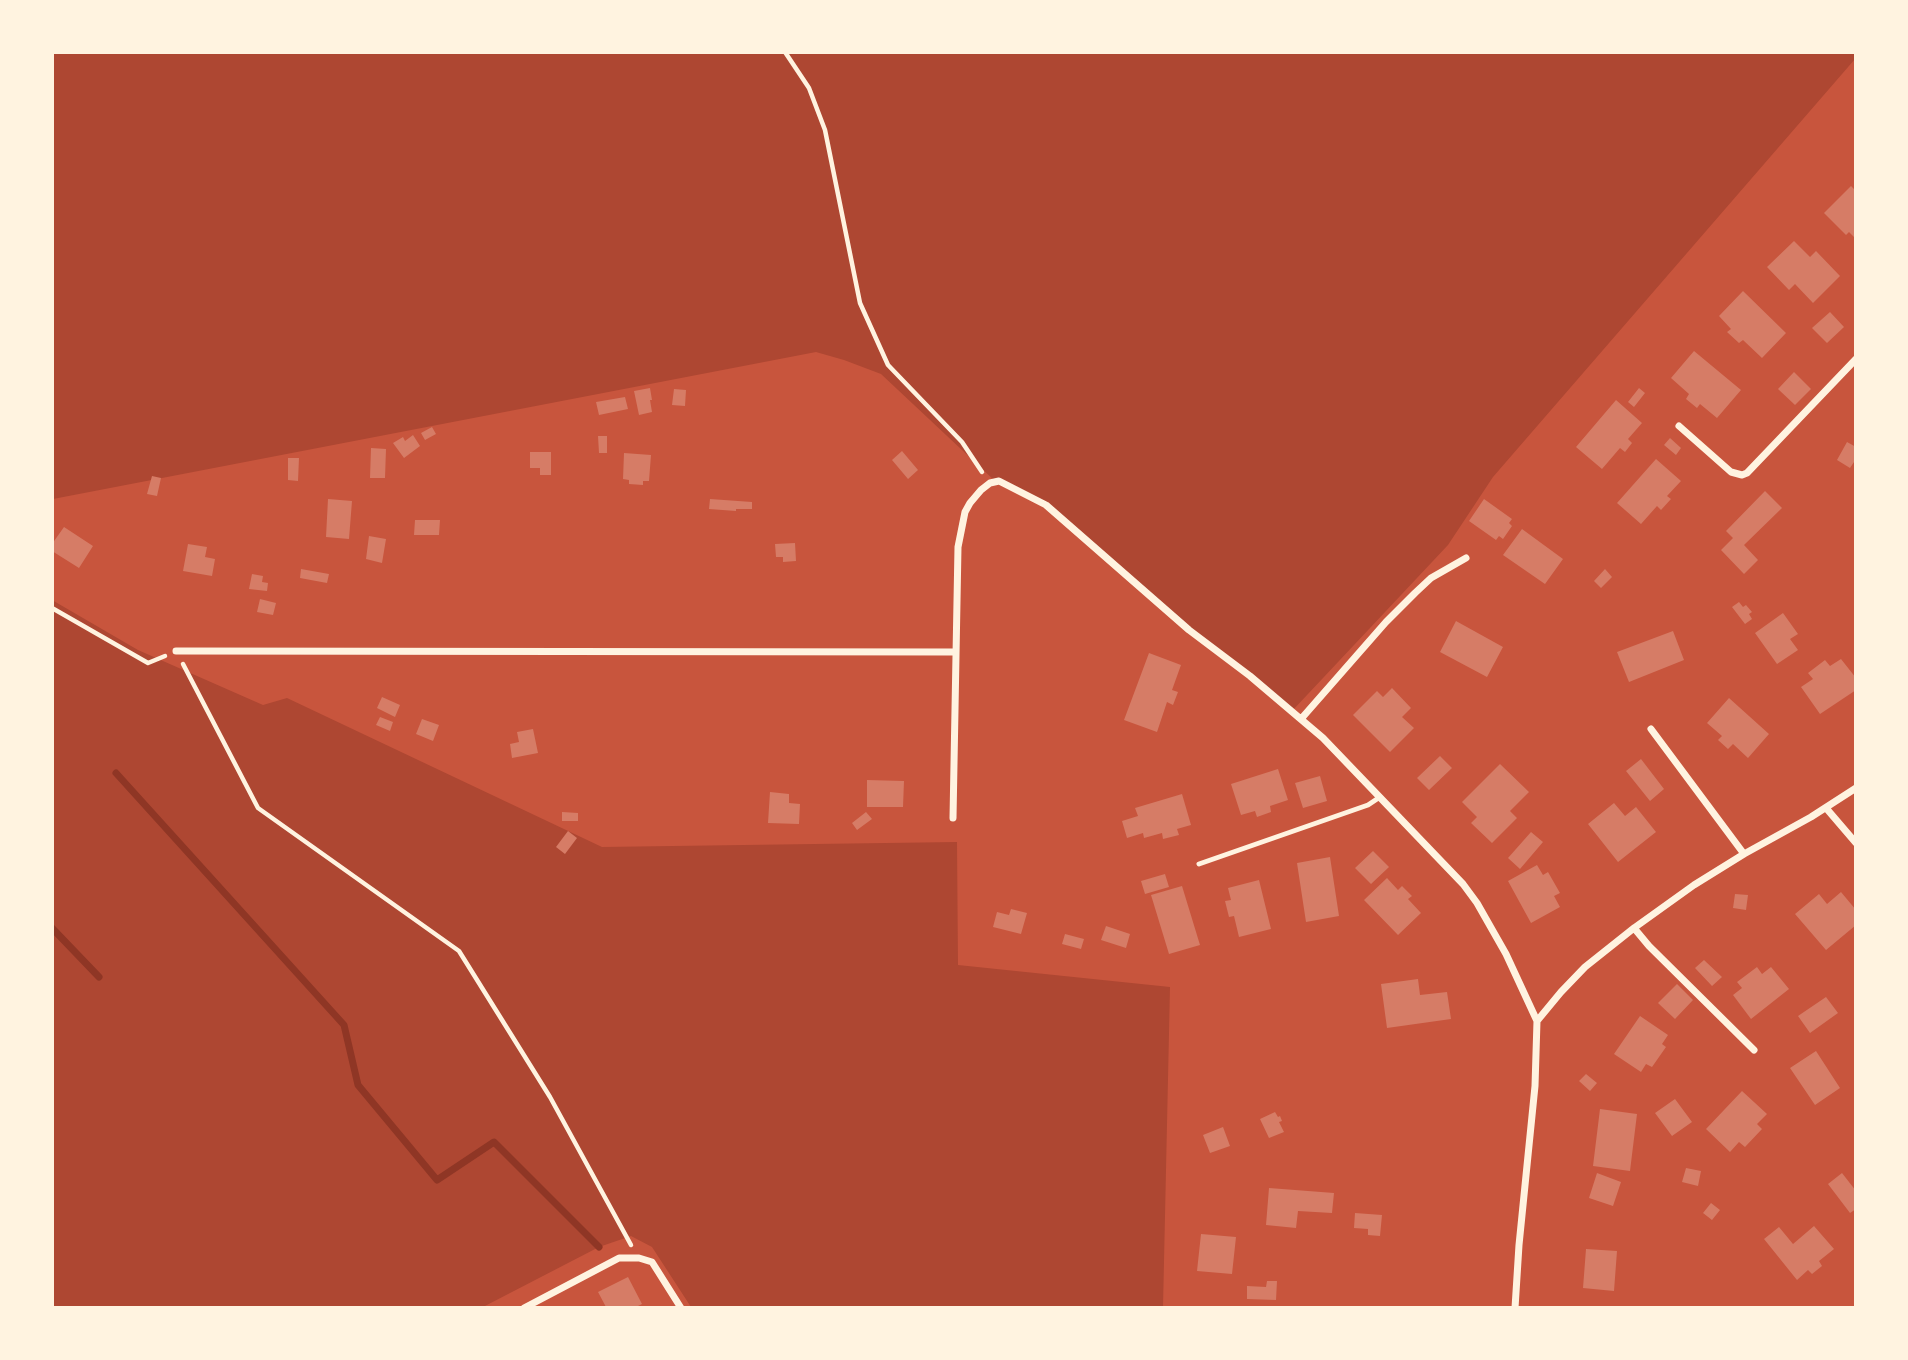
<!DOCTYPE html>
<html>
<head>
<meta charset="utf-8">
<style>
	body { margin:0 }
	#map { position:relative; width:1908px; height:1360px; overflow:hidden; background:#c8553d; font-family:Manrope,sans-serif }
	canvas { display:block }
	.frame { position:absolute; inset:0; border:54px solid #fff3e0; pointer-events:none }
</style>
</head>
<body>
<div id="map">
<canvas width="1908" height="1360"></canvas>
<div class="frame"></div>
</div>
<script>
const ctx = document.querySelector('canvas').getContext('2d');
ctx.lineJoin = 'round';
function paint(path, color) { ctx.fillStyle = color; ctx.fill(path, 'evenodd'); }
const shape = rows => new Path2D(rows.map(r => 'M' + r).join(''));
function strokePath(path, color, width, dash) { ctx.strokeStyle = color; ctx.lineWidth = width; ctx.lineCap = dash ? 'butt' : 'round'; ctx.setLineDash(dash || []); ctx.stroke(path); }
paint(shape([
	[53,53,1855,53,1855,59,1493,477,1448,545,1292,711,1189,630,1046,505,995,481,881,374,844,360,816,352,53,499],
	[52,600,138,650,263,705,287,698,602,847,957,842,958,965,1170,987,1163,1307,691,1307,652,1247,631,1236,599,1247,483,1307,53,1307]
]), '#ae4732');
strokePath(shape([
	[116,773,344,1025,358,1085,437,1180,494,1142,599,1247],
	[52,928,99,977]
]), '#8f3625', 7);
paint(shape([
	[1851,186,1856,191,1856,239,1849,232,1846,235,1824,213],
	[1794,241,1810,257,1816,251,1840,276,1813,303,1795,284,1789,290,1767,267],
	[1743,291,1786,333,1762,358,1743,340,1739,343,1727,332,1731,329,1719,316],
	[1830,312,1844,327,1827,343,1812,328],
	[1694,351,1741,390,1717,418,1700,404,1697,408,1686,399,1689,394,1671,378],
	[1794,372,1811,389,1795,405,1778,389],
	[650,388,652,400,650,400,652,412,639,415,634,391],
	[1639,388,1645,393,1634,407,1628,402],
	[674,389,686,390,685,406,672,405],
	[625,397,628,409,599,415,596,402],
	[1616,400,1642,423,1628,439,1632,443,1625,452,1620,448,1602,469,1576,447],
	[432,427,436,434,425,440,421,433],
	[413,435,420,446,404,458,393,443,403,437,405,441],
	[598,436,607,436,607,453,599,453],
	[1670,438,1681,448,1676,455,1664,445],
	[1847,442,1856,447,1856,459,1850,468,1837,460],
	[371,448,386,449,385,478,370,478],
	[902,451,918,470,908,479,892,460],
	[530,452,551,452,551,475,540,475,540,468,530,468],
	[624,453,651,455,649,481,643,481,643,485,629,484,629,480,623,479],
	[288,458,299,458,298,481,288,480],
	[1656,459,1681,481,1667,496,1671,499,1661,510,1657,506,1641,524,1617,503],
	[152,476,161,478,157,496,147,494],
	[1765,491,1782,508,1744,545,1758,560,1744,574,1721,550,1733,538,1726,531],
	[328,499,352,501,349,539,326,537],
	[710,499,752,502,752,509,736,509,736,511,709,509],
	[1484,499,1512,519,1509,523,1512,526,1503,539,1499,536,1496,540,1469,521],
	[415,520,440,520,439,535,414,535],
	[64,527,93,546,79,568,52,551,52,544],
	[1522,529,1563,559,1545,584,1503,555],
	[369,536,386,539,382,563,366,559],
	[795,543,796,561,783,562,783,557,776,557,775,544],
	[188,544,207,547,205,557,215,559,212,576,183,571],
	[301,569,329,574,327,583,300,578],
	[1605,569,1612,577,1601,588,1594,581],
	[252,574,263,576,262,582,268,583,267,591,249,589],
	[260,599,276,603,273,615,257,612],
	[1739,602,1743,607,1746,605,1752,612,1749,614,1752,619,1745,624,1732,607],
	[1783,613,1798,634,1790,639,1798,650,1777,664,1755,633],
	[1456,621,1503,647,1487,677,1440,652],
	[1673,631,1684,660,1629,682,1617,652],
	[1149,653,1181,665,1172,690,1178,692,1173,705,1167,702,1157,732,1124,720],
	[1841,659,1856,678,1856,690,1820,714,1801,687,1813,679,1808,673,1825,660,1830,666],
	[1392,688,1411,708,1402,717,1414,728,1390,752,1353,715,1377,691,1383,697],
	[382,697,400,705,395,717,377,708],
	[1729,698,1769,734,1748,758,1733,744,1728,749,1718,740,1722,736,1707,723],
	[380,717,393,722,390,731,376,725],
	[422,719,439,725,433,741,416,734],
	[533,729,538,753,512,758,510,744,519,742,517,732],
	[1440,756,1452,768,1429,790,1417,778],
	[1641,759,1664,789,1650,801,1626,771],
	[1500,764,1529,792,1510,811,1517,818,1492,843,1471,823,1477,817,1462,802],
	[1278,769,1288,800,1270,806,1271,812,1257,817,1255,811,1241,815,1231,784],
	[1320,776,1327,801,1303,808,1295,783],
	[867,780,904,781,903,807,867,807],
	[770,792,789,794,789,803,800,804,799,824,768,823],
	[1182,794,1191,825,1177,829,1179,835,1163,839,1162,833,1144,838,1143,833,1127,838,1122,821,1138,816,1135,808],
	[1614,803,1625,816,1636,807,1656,832,1618,862,1588,824],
	[562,812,578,813,578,821,562,821],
	[866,812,872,819,857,830,852,823],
	[568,831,577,838,565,854,556,847],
	[1531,832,1543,842,1520,869,1508,858],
	[1373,851,1389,867,1371,884,1355,868],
	[1330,857,1339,916,1306,922,1297,863],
	[1537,865,1543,875,1548,872,1560,893,1554,896,1560,907,1531,923,1508,881],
	[1165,874,1169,887,1145,894,1141,881],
	[1387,878,1398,890,1402,886,1412,896,1408,899,1421,913,1398,935,1364,900],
	[1259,880,1271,929,1239,937,1234,916,1229,917,1225,901,1231,900,1228,888],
	[1182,886,1200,945,1169,954,1151,895],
	[1841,892,1856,910,1856,925,1826,950,1795,914,1819,894,1827,904],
	[1735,894,1748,895,1746,910,1733,908],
	[1011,909,1027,913,1021,934,993,927,997,912,1009,915],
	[1106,926,1130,934,1126,948,1101,940],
	[1065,934,1084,939,1081,949,1062,944],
	[1704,960,1722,977,1712,986,1695,968],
	[1757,967,1762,974,1771,967,1789,989,1751,1019,1733,995,1742,988,1737,982],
	[1418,979,1420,995,1447,992,1451,1019,1387,1028,1381,984],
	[1677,984,1693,1000,1675,1019,1658,1003],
	[1826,997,1838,1013,1810,1033,1798,1016],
	[1640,1016,1668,1035,1662,1044,1666,1047,1652,1067,1646,1064,1641,1072,1614,1054],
	[1816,1051,1840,1088,1815,1105,1790,1068],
	[1586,1074,1597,1083,1590,1091,1579,1081],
	[1742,1091,1767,1114,1757,1124,1762,1129,1745,1147,1739,1142,1730,1152,1706,1129],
	[1675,1099,1692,1122,1672,1136,1655,1113],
	[1600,1109,1637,1114,1630,1171,1593,1166],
	[1275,1112,1278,1117,1280,1116,1282,1121,1279,1122,1284,1132,1269,1138,1260,1119],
	[1223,1127,1230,1146,1210,1153,1203,1135],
	[1686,1168,1701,1171,1698,1186,1682,1182],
	[1597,1173,1621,1182,1613,1206,1589,1198],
	[1842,1173,1856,1191,1856,1209,1850,1213,1828,1184],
	[1269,1188,1334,1193,1332,1213,1298,1211,1296,1228,1266,1225],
	[1711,1203,1720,1210,1712,1220,1703,1213],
	[1355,1213,1382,1215,1380,1236,1368,1235,1368,1229,1354,1228],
	[1814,1226,1834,1249,1819,1261,1822,1266,1812,1274,1808,1270,1797,1280,1764,1239,1779,1227,1793,1244],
	[1201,1234,1236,1237,1232,1274,1197,1271],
	[1586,1249,1617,1251,1614,1291,1583,1288],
	[628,1277,642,1304,636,1307,606,1307,598,1292],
	[1267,1281,1277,1281,1276,1300,1247,1299,1247,1286,1266,1287]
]), '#d67c66');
strokePath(shape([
	[785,52,809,88,825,130,860,303,888,365,962,442,982,472],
	[52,608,148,663,165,656],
	[183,664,258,808,459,951,550,1097,631,1245]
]), '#fff3e0', 4.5);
strokePath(shape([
	[1199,864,1368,805,1380,797]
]), '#fff3e0', 5);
strokePath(shape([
	[1679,426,1731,472,1742,475,1747,473,1856,359],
	[176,651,955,652],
	[1301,719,1386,622,1415,593,1431,578,1466,558],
	[1651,729,1744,854],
	[1826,808,1856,843],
	[953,818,958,547,965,512,970,503,981,490,990,483,999,481,1046,505,1189,630,1250,676,1323,738,1463,884,1477,903,1506,954,1537,1021],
	[1634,928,1649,946,1754,1050],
	[524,1308,619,1258,639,1258,652,1262,681,1308],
	[1515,1308,1519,1245,1535,1086,1537,1021,1561,992,1585,967,1634,928,1694,885,1744,854,1811,817,1856,788]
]), '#fff3e0', 7);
</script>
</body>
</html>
